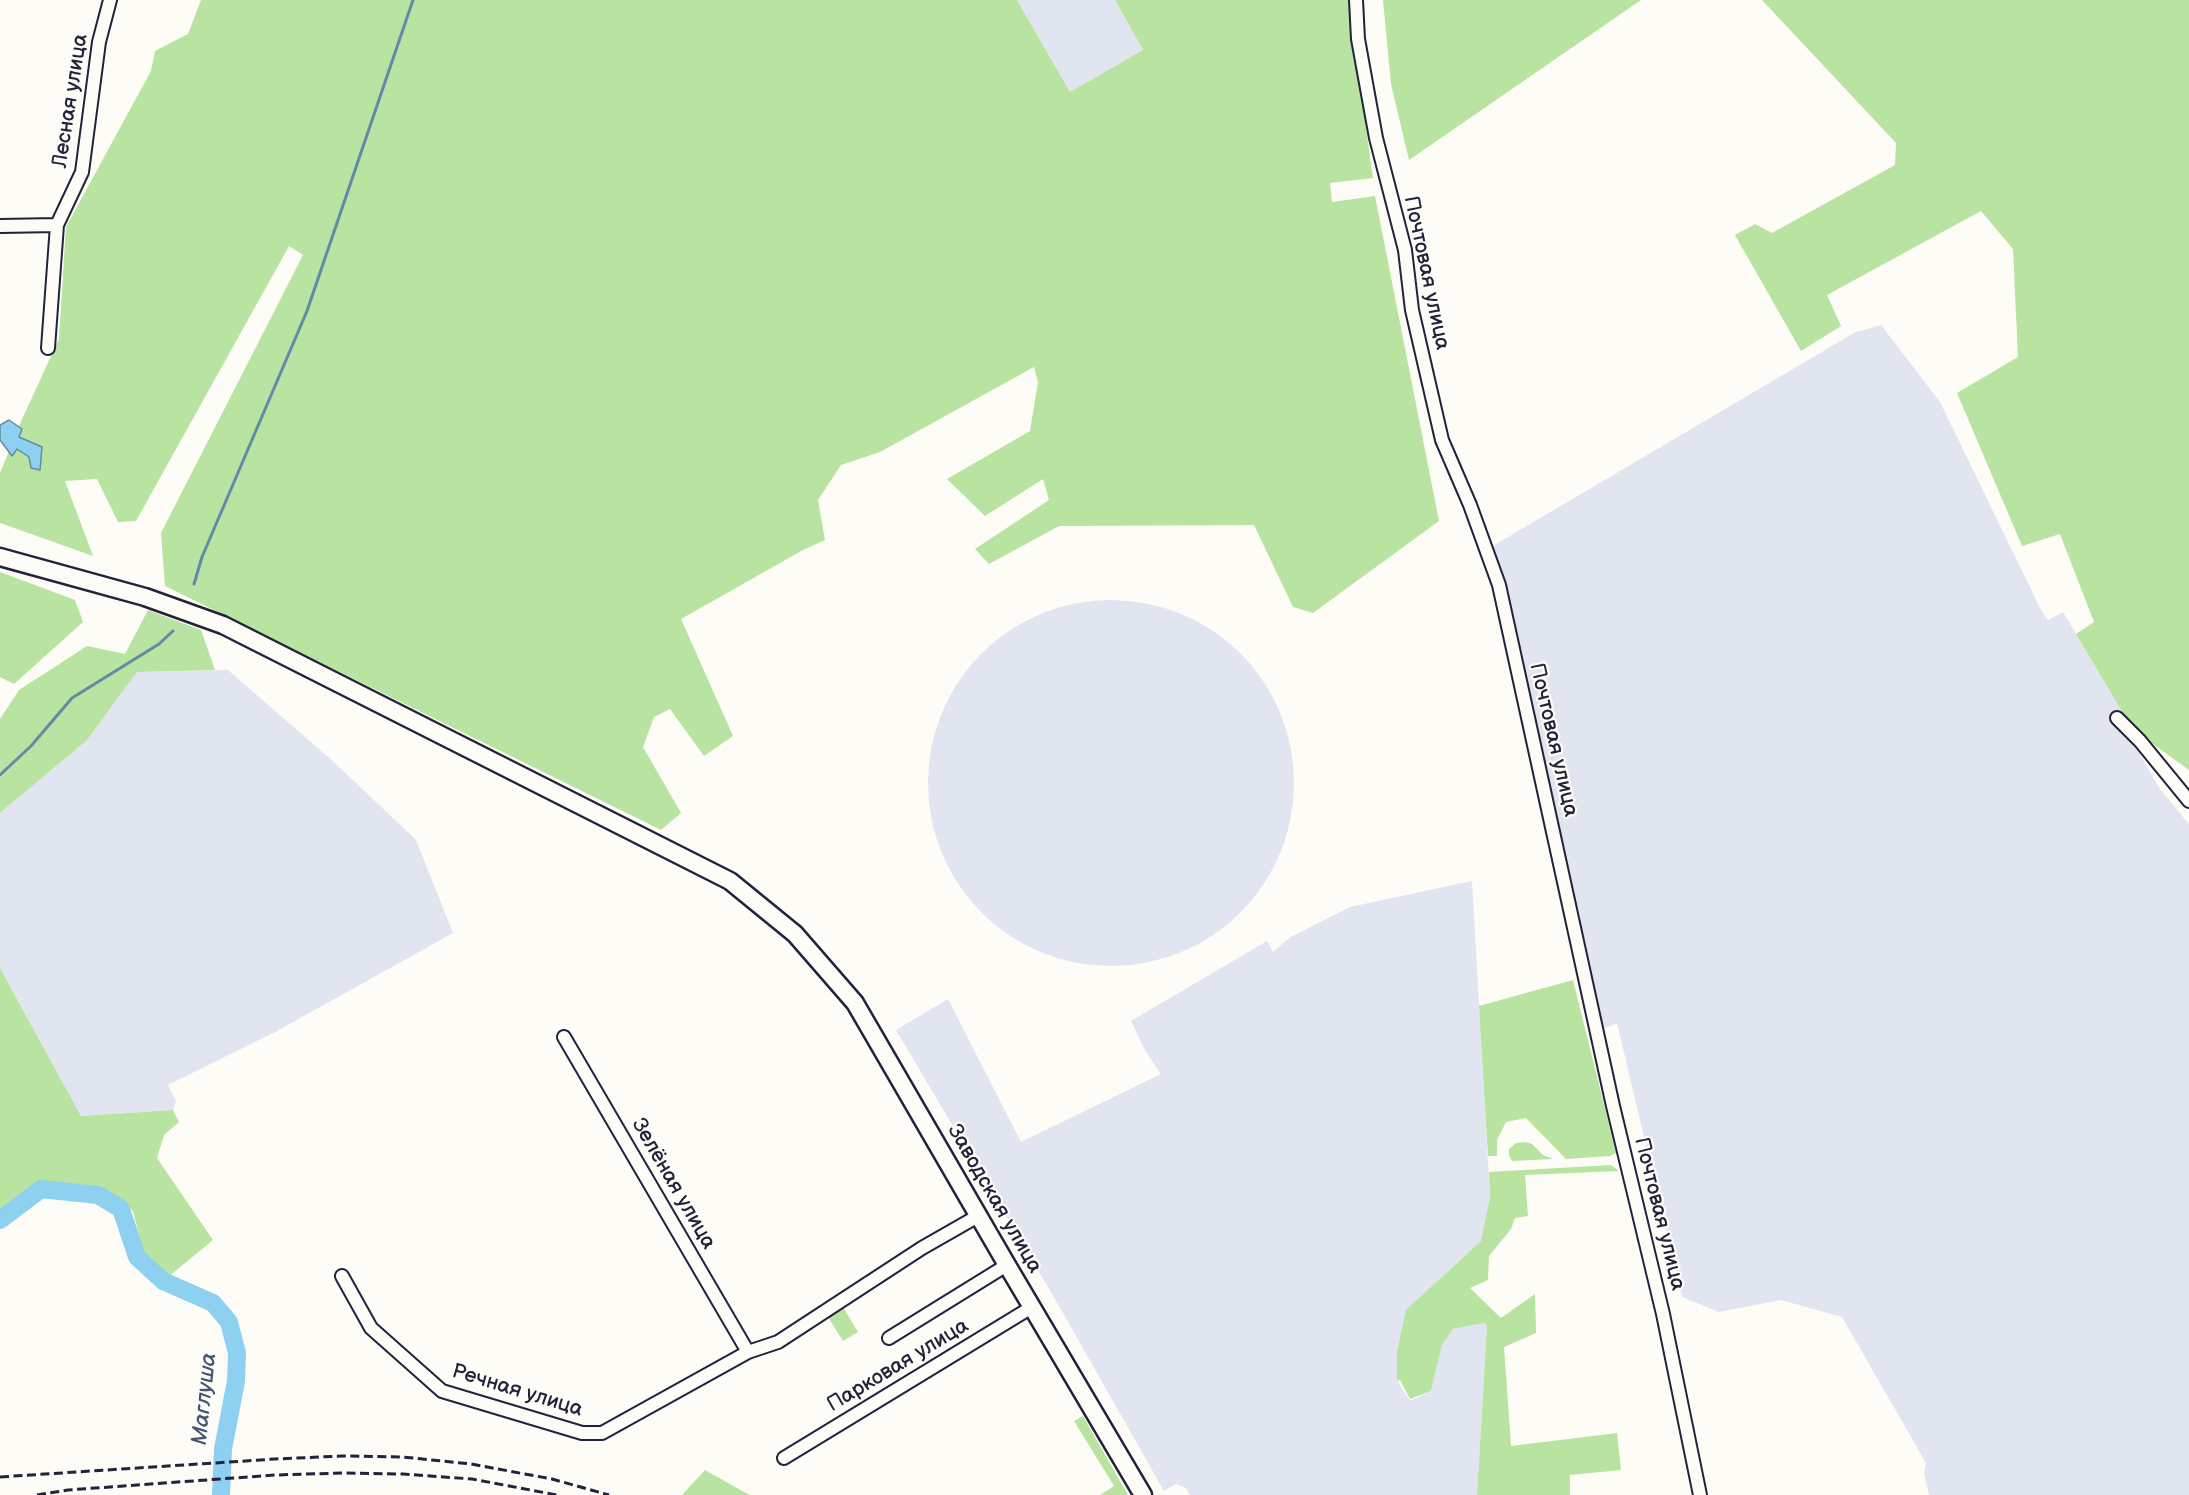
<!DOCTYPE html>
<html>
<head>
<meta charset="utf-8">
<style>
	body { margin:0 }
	canvas { display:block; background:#fdfcf7 }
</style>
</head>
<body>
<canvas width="2189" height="1495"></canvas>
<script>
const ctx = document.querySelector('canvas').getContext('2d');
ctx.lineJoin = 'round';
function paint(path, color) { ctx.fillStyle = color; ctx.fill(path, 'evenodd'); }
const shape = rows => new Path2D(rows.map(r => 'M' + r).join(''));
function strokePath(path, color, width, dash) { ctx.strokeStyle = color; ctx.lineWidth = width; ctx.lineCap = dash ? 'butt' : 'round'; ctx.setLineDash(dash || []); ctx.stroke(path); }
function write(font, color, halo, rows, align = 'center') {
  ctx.font = font + ' "Balsamiq Sans",sans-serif'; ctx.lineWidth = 4.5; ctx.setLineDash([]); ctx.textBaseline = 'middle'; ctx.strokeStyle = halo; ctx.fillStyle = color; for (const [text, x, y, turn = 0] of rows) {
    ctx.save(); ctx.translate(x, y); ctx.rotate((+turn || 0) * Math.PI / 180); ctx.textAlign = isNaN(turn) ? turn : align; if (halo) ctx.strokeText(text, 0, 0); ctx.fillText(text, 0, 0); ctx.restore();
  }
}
paint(shape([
	[1017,0,1115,0,1143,50,1070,92],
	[1881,325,1940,402,2041,610,2048,620,2063,612,2124,715,2111,723,2136,748,2160,789,2189,824,2189,1495,1929,1495,1924,1473,1926,1463,1842,1317,1781,1300,1719,1312,1682,1297,1617,1023,1597,1031,1486,550,1854,333],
	'928 783a183 183 0 1 1 366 0a183 183 0 1 1-366 0Z',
	[228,670,336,764,416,840,453,933,275,1032,168,1085,176,1101,173,1110,81,1116,0,968,0,813,87,740,137,672],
	[1472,881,1490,1196,1481,1241,1407,1310,1397,1352,1398,1382,1410,1401,1431,1391,1442,1345,1453,1329,1484,1323,1487,1326,1477,1495,1190,1495,1186,1488,1176,1484,1164,1491,1051,1292,896,1030,948,999,1021,1142,1161,1074,1146,1052,1131,1021,1267,941,1273,952,1289,938,1350,907]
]), '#e1e5f0');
paint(shape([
	[201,0,1017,0,1070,92,1143,50,1115,0,1348,0,1373,178,1330,183,1332,202,1375,196,1439,521,1313,613,1293,607,1254,525,1059,526,989,564,975,549,1049,500,1043,479,985,516,947,479,1030,431,1038,382,1034,367,880,452,841,465,818,500,825,540,803,550,681,619,733,736,704,756,670,709,654,717,643,747,681,813,661,830,165,586,161,533,303,255,289,246,136,521,118,522,97,479,65,481,93,556,0,523,0,473,23,417,59,339,66,227,151,71,155,51,188,34],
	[1383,0,1641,0,1409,160,1391,84],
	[1762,0,2189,0,2189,770,2146,739,2124,715,2076,634,2094,622,2060,534,2022,546,1957,393,2018,357,2013,249,1981,211,1827,295,1841,326,1801,351,1735,235,1755,224,1772,233,1895,165,1896,143],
	[0,572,75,600,83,622,14,684,0,677],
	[148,610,201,630,215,670,137,672,87,740,0,813,0,719,19,690,87,646,125,654],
	[0,968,81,1116,173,1110,179,1122,164,1135,157,1158,213,1240,168,1277,144,1255,133,1211,126,1205,101,1190,43,1183,0,1210],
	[1573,980,1616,1153,1610,1156,1566,1159,1526,1118,1506,1122,1497,1140,1497,1156,1488,1156,1479,1006],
	[1526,1142,1532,1144,1543,1155,1553,1159,1512,1161,1509,1155,1509,1149,1516,1143],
	[1611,1165,1619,1171,1525,1175,1528,1216,1515,1218,1511,1229,1489,1256,1488,1280,1470,1288,1501,1318,1535,1294,1536,1333,1504,1347,1511,1446,1617,1433,1621,1470,1570,1475,1570,1495,1477,1495,1487,1326,1484,1323,1453,1329,1442,1345,1431,1391,1410,1399,1400,1380,1397,1381,1397,1352,1406,1310,1481,1241,1490,1196,1489,1172],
	[843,1307,858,1332,843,1341,828,1317],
	[1083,1416,1128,1495,1100,1495,1114,1486,1074,1421],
	[705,1470,744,1492,751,1495,682,1495]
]), '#b8e3a0');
const water = shape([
	[9,420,22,429,19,437,42,447,40,470,31,468,29,457,17,449,12,456,0,440,0,425,9,420]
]);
paint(water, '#8ed0ef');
strokePath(water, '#638aa7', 1.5);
strokePath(shape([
	[194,584,202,557,307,311,413,0],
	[0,775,31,746,72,698,159,644,173,631]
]), '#638aa7', 3);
strokePath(shape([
	[0,1220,41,1189,98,1195,121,1209,137,1257,163,1281,213,1303,229,1322,237,1353,236,1381,223,1449,221,1495]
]), '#8ed0ef', 18);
const minor = shape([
	[1356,0,1358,39,1376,138,1405,250,1412,310,1442,440,1470,505,1499,585,1613,1106,1663,1314,1700,1495],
	[0,226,57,225],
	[48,348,57,225,82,172,99,42,110,0],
	[2117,718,2140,741,2189,801],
	[564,1037,748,1352],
	[342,1276,371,1328,442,1391,582,1433,602,1433,748,1352,778,1342,922,1248,978,1216],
	[889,1338,1007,1265],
	[784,1458,1032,1307]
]);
const secondary = shape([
	[0,557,145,597,223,625,730,881,795,934,855,1003,1007,1265,1143,1495]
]);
strokePath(minor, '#22223b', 16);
strokePath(secondary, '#22223b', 21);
strokePath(minor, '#fdfcf7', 12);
strokePath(secondary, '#fdfcf7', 16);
strokePath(shape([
	[0,1477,275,1459,343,1456,403,1457,471,1464,552,1479,609,1495],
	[37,1495,68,1490,275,1475,342,1473,403,1474,472,1479,557,1495]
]), '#22223b', 3, [9, 4.5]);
write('21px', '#22223b', '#fdfcf7', [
	["Лесная улица",71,101,-81],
	["Почтовая улица",1426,273,78],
	["Почтовая улица",1553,740,77],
	["Зелёная улица",673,1184,60],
	["Заводская улица",994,1199,60],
	["Почтовая улица",1659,1214,76],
	["Парковая улица",898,1366,-31],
	["Речная улица",517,1391,17]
]);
write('italic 22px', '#425671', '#fdfcf7', [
	["Маглуша",205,1399,-84]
]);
</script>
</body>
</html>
